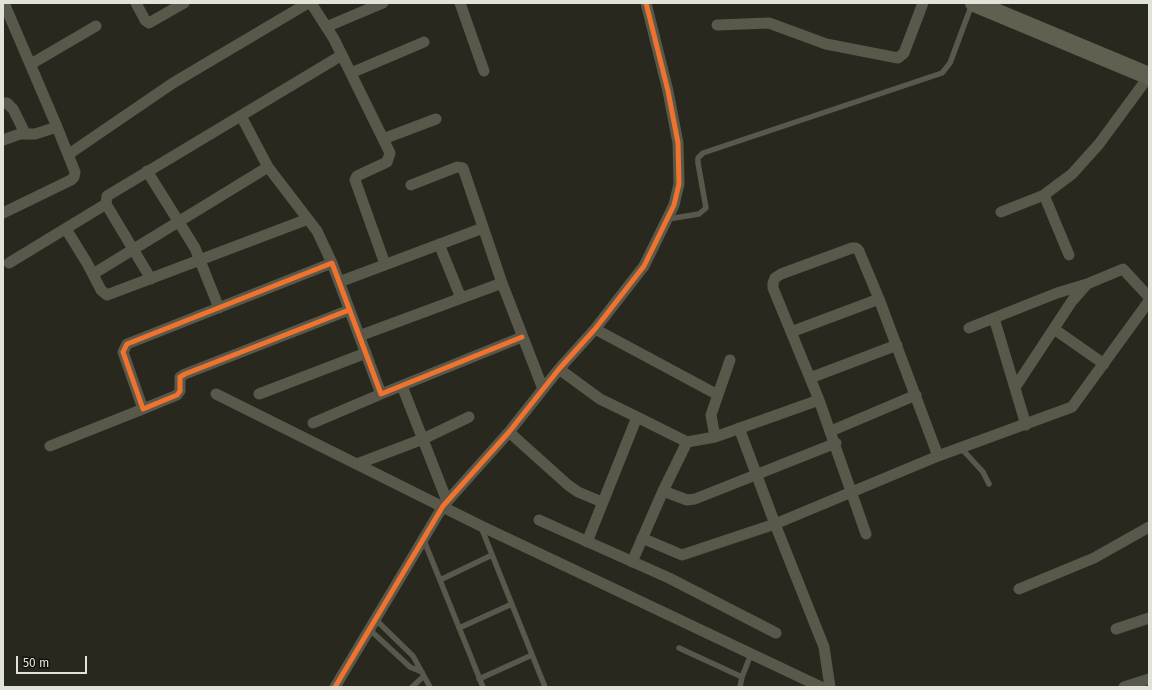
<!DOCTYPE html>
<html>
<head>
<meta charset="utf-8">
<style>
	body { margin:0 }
	#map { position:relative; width:1152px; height:690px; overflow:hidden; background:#28281e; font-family:"Fira Sans",sans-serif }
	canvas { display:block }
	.frame { position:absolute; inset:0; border:4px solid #e2e3d8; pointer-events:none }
	.scale { position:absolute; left:16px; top:656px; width:71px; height:18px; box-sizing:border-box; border:2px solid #e2e3d8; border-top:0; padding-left:5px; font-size:12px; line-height:14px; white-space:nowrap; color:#e2e3d8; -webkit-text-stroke:3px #13130c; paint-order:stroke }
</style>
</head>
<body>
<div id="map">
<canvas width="1152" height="690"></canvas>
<div class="frame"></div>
<div class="scale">50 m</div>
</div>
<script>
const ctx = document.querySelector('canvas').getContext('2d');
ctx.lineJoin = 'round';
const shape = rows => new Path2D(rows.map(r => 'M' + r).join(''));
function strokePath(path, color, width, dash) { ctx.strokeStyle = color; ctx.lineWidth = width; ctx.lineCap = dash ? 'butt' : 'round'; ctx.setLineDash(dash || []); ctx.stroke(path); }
strokePath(shape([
	[668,219,699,214,706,208,698,163,698,158,703,153,942,73,950,63,972,4],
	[961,448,983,472,989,484],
	[481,527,545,687],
	[423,538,483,687],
	[440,580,492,555],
	[375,619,413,656,430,687],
	[459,628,512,604],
	[369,629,410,667,422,672],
	[679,648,742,677],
	[479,679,532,655],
	[412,687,424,676],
	[740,687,742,677,751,654]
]), '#58584b', 5.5);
strokePath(shape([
	[136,3,145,20,149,23,184,3],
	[311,3,334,39,390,153,387,162,357,176,355,180,385,264],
	[460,3,484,71],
	[717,25,769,23,826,44,898,58,904,53,923,3],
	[326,27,383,3],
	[31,64,96,26],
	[351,73,424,42],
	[3,103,7,103,13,109,25,133],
	[241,116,268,167,317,231,332,263],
	[383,139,436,119],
	[3,140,20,134,35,134,57,127],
	[69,154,173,83,308,3],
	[147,171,195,248,219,308],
	[411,185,457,167,463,168,502,283,543,389],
	[1044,195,1069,255],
	[1001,212,1044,195,1072,174,1099,144,1149,76],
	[3,213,71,180,74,177,75,172,57,127,4,3],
	[66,229,87,263,101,290,107,295,308,219],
	[439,244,461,298],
	[9,263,106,204],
	[93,274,268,167],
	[151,279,106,204,107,196,342,55],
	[339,282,483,228],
	[349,310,185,374,180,377,180,391,177,395,143,409,123,352,127,344,332,263,381,394,522,337],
	[969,328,994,318],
	[595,329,718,395],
	[1054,329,1104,364],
	[791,332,879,299],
	[359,336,502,283],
	[559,369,600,399,637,417],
	[810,378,897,345],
	[402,386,447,501],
	[1016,386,1072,301,1087,284,1123,269,1149,297],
	[216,394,481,526,821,687],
	[259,394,366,353],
	[819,400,773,288,773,283,775,278,781,274,852,248,856,248,859,251,879,299,938,456],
	[313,423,381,394],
	[1026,425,994,318,1057,293,1087,284],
	[739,428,775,524,938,456,1072,407,1149,301],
	[831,431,916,395],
	[509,432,568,485,578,492,602,502],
	[715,437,711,415,730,360],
	[50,446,143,409],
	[357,464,423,439,469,417],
	[663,491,687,500,695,499,836,443],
	[539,520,669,578,776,633],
	[642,538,682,555,775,524,824,647,830,687],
	[587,542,637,417,687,442,715,437,819,400,866,534],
	[632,562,663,491,687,442],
	[1019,589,1094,558,1149,527],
	[1116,629,1149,618],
	[335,687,443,506,509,432,559,369,595,329,644,266,674,205,679,184,678,143,668,91,646,3],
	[1124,687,1149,679]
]), '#58584b', 11);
strokePath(shape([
	[974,3,1149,76]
]), '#5f604f', 18);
strokePath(shape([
	[349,310,185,374,180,377,180,391,177,395,143,409,123,352,127,344,332,263,381,394,522,337],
	[335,687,443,506,509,432,559,369,595,329,644,266,674,205,679,184,678,143,668,91,646,3]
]), '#ef722f', 5);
</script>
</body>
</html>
